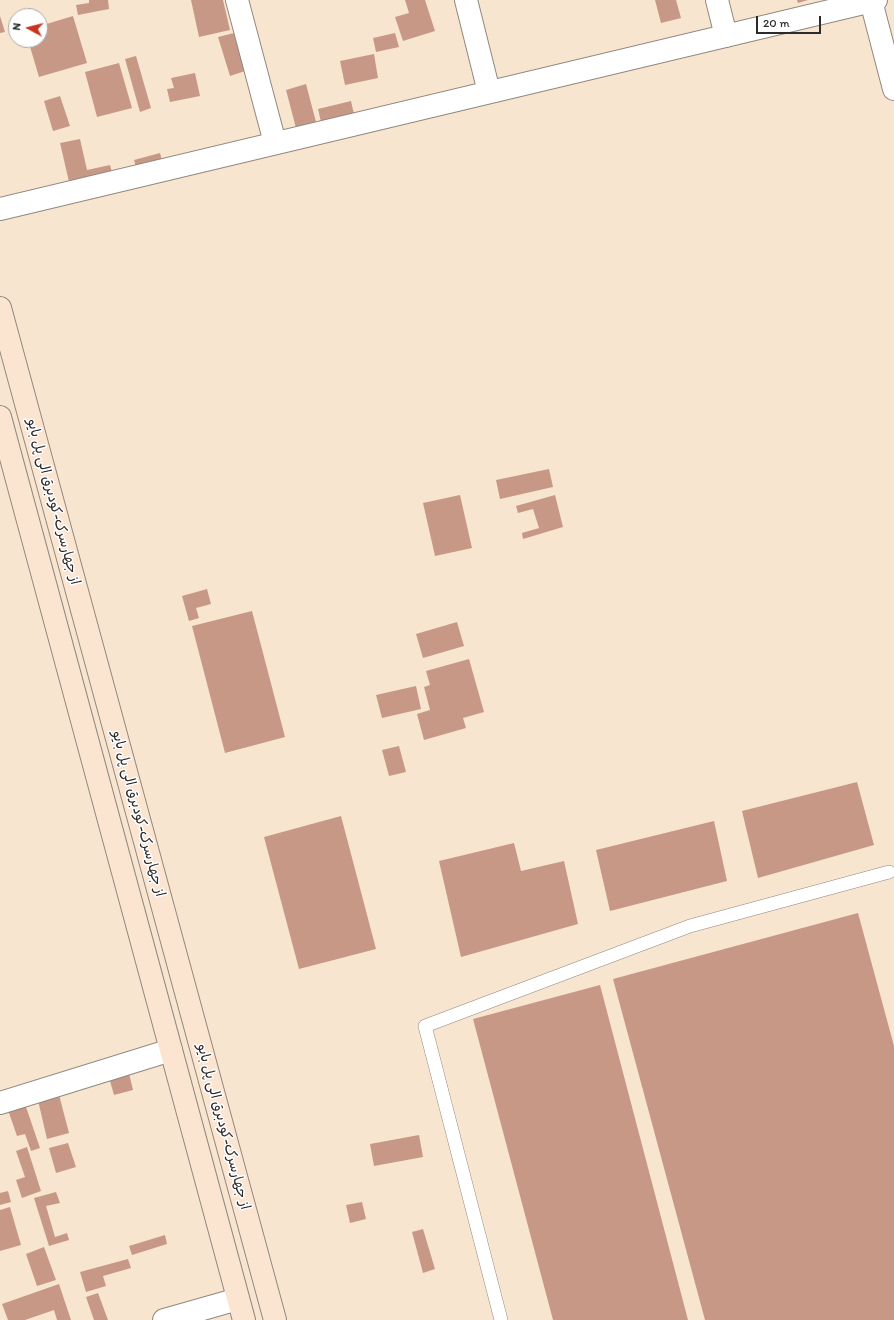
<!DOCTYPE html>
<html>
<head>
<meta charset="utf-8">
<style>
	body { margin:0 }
	#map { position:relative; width:894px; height:1320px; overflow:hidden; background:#f7e5d0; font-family:Itim,sans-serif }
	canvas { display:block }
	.north { position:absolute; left:8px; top:8px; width:40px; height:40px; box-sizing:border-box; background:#fff; border:1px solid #aaa; border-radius:50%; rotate:277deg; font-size:11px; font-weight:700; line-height:16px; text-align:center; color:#2b2b2b }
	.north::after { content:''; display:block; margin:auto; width:14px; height:18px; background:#c8321e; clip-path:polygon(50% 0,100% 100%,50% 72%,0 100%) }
	.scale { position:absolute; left:756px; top:16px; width:65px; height:18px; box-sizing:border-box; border:2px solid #2b2b2b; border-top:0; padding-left:5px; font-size:12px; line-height:14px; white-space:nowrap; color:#2b2b2b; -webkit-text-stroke:3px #fff; paint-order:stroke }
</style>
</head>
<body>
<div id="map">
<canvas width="894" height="1320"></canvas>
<div class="north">N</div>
<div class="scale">20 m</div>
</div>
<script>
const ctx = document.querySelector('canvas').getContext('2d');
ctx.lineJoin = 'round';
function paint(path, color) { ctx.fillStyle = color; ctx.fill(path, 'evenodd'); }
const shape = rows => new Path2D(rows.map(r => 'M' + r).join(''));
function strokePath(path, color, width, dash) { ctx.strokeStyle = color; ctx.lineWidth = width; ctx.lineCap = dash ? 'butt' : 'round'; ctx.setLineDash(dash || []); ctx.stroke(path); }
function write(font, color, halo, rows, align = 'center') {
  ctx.font = font + ' Itim,"Playpen Sans Arabic",sans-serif'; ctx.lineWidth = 3; ctx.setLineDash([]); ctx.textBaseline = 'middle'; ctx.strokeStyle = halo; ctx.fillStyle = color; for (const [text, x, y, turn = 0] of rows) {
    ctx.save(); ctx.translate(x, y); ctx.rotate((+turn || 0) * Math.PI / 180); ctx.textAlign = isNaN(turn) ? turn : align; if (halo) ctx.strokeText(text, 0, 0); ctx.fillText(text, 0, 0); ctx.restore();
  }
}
paint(shape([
	[89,0,108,0,109,9,78,15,76,5,89,3],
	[191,0,223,0,230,30,199,37],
	[405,0,425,0,435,31,403,41,395,17,409,13],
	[655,0,676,0,681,18,661,23],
	[797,0,808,0,798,3],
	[0,16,5,32,0,33],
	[73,16,87,63,39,77,28,40,40,40,40,26],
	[234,33,245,71,230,76,218,37],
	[395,33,399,47,376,52,373,38],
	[374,54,378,78,345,85,340,61],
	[136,56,151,108,140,112,125,59],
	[119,63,132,108,97,117,85,72],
	[195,73,200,96,170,102,167,89,174,88,171,78],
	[306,84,316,122,296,128,286,90],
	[60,96,70,126,53,131,44,101],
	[351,101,354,114,321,122,318,109],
	[80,139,87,170,110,165,113,176,70,186,60,143],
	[160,153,163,164,137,170,134,160],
	[549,469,553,487,500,499,496,480],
	[460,495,472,548,435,556,423,503],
	[555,495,563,527,523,539,522,533,539,528,533,509,518,513,516,506],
	[207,589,211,604,196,608,199,618,189,621,182,596],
	[252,611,285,737,225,753,192,626],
	[457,622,464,646,423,658,416,634],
	[469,659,484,712,463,718,466,728,424,740,417,714,430,710,424,687,430,685,426,671],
	[416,686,421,709,382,718,376,695],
	[399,746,406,772,389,776,382,750],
	[857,782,874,845,758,878,742,811],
	[341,816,376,949,299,969,264,837],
	[714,821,727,881,610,911,596,850],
	[514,843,521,871,564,861,578,924,461,957,439,861],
	[858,913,894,1046,894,1320,705,1320,613,979],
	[600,985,688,1320,553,1320,473,1019],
	[128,1069,133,1090,114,1095,108,1074],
	[58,1091,69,1133,47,1139,37,1096],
	[25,1104,40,1148,31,1151,25,1134,17,1136,8,1110],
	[419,1135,423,1157,374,1166,370,1144],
	[68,1143,76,1167,56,1173,49,1148],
	[27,1147,41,1191,22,1198,16,1180,25,1177,16,1151],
	[8,1191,11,1202,0,1205,0,1193],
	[56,1192,60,1203,46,1206,55,1237,67,1233,69,1240,49,1246,34,1198],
	[362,1202,366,1219,350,1223,346,1205],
	[10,1207,21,1245,0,1251,0,1210],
	[423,1229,435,1269,423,1273,412,1232],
	[165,1235,167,1244,132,1255,129,1246],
	[44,1247,56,1280,37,1286,26,1254],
	[128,1259,131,1268,103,1276,106,1286,86,1292,80,1272],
	[59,1284,71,1320,57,1320,54,1310,25,1320,8,1320,2,1304],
	[98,1293,108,1320,94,1320,86,1297]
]), '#c89886');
const lane = shape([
	[501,1320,425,1026,690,926,889,872]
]);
const street = shape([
	[237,0,275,143],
	[466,0,489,92],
	[717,0,726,36],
	[871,1,894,89],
	[0,209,876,0],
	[0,1103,171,1050],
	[164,1320,238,1299]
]);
const secondary = shape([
	[0,308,275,1320],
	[0,417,244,1320]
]);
strokePath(lane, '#91887e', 14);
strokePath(street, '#91887e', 24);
strokePath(secondary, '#91887e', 24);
strokePath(lane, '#fff', 13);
strokePath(street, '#fff', 22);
strokePath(secondary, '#fce5d0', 22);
write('14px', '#2b2b2b', '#fff', [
	["از جهارسرک-کودبرق الی پل بایو",53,502,75],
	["از جهارسرک-کودبرق الی پل بایو",138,814,75],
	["از جهارسرک-کودبرق الی پل بایو",223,1127,75]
]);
</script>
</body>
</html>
